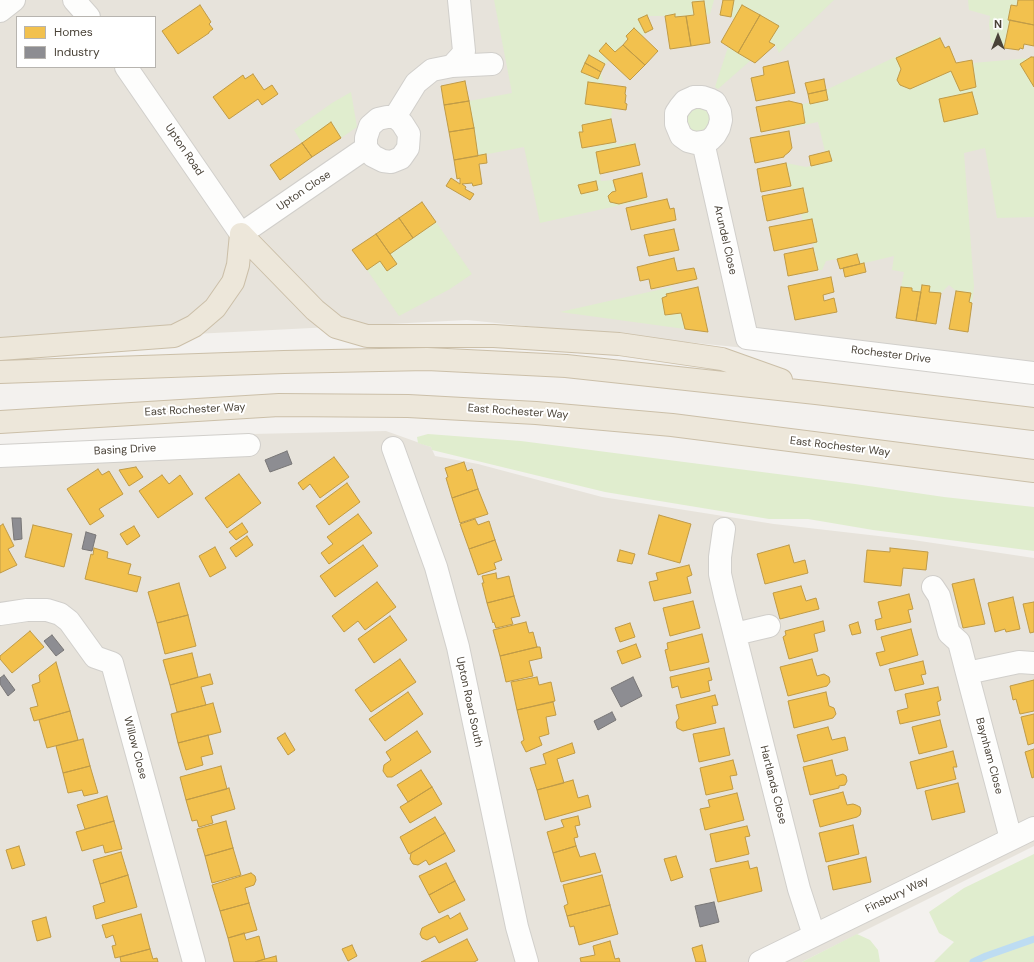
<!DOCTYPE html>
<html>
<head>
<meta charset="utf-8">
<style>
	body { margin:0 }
	#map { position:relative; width:1034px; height:962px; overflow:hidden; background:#f3f1ee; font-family:"DM Sans",sans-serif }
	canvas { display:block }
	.legend { position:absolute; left:16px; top:16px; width:140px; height:52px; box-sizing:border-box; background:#fff; border:1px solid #b7b4af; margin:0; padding:5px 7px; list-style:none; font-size:12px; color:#4a4338 }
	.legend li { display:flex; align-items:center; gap:8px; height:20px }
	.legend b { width:20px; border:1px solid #b7b4af }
	.north { position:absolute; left:978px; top:16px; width:40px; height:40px; -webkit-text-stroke:3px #fff; paint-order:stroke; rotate:0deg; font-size:11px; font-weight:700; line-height:16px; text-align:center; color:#4a4338 }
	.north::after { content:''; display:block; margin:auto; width:14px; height:18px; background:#4a4338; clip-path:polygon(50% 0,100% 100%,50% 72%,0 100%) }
</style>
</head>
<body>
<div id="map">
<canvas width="1034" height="962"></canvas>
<ul class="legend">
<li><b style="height:11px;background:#f2c14e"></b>Homes</li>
<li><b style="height:11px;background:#8d8d92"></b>Industry</li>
</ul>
<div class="north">N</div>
</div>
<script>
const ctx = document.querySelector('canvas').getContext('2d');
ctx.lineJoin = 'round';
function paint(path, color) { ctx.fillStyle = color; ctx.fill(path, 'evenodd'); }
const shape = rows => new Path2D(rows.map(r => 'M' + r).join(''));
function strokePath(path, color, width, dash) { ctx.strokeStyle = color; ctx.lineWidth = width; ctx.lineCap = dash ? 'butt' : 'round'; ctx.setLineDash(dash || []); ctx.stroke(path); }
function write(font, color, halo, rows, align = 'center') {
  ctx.font = font + ' "DM Sans",sans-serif'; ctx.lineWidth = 4; ctx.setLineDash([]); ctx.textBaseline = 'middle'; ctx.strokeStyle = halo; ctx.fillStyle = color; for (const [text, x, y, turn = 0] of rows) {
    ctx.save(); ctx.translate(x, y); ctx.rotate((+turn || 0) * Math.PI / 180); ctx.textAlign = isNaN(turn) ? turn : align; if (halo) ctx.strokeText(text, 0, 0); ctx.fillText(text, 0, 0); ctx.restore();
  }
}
paint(shape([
	[0,0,1034,0,1034,377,467,320,0,344],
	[17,17,155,17,155,67,17,67],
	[386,431,431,447,435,456,478,464,602,497,774,524,913,540,1034,558,1034,846,802,962,0,962,0,445,251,434]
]), '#e7e3db');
paint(shape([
	[494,0,714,0,710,14,706,15,703,1,692,2,694,15,675,17,675,14,665,16,647,16,653,29,642,36,628,39,615,52,606,44,599,51,609,61,605,64,601,72,603,84,588,83,586,104,612,108,611,119,582,125,583,132,579,133,582,148,587,147,588,148,616,142,617,145,636,141,635,144,596,152,601,181,613,180,616,191,612,192,608,196,609,201,619,204,647,197,648,199,540,223,524,147,478,156,469,101,512,93],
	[734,0,834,0,779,53,775,45,769,42,778,26,743,5,734,19,731,17],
	[968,0,1018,0,1017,6,1011,6,1008,19,1010,20,1004,48,991,42,989,24,990,16,969,10],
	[939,36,940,38,897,58,901,69,897,80,900,85,910,89,951,71,960,90,976,87,973,63,1030,58,1034,87,1034,217,997,218,985,148,964,153,974,286,972,303,969,302,971,293,956,291,949,285,941,293,929,292,930,286,922,285,921,292,912,291,912,288,901,287,904,272,892,270,894,256,840,269,837,259,826,261,822,270,818,270,813,243,817,242,812,219,803,221,801,214,808,212,803,189,791,191,786,163,806,167,811,166,825,152,818,122,785,129,785,127,805,123,802,104,828,100,826,90],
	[728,47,751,60,718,89,715,87],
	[351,92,357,127,341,138,331,122,302,143,294,130,332,103],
	[704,106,714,117,702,135,688,130,684,115,689,109],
	[436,222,472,274,450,289,399,316,367,270,380,261,387,271,397,264,390,254],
	[671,287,673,293,666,294,667,296,662,298,665,315,681,313,685,329,560,312],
	[428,434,521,441,855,484,944,497,1034,507,1034,551,873,530,808,519,769,519,605,492,432,450,431,447,418,443,417,437],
	[1034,854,1034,962,934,962,954,942,939,933,929,912,964,888],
	[857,934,870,940,878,950,880,962,802,962]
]), '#e0edce');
const homes = shape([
	[723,0,734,0,731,17,720,15,723,0],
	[1018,0,1034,0,1034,25,1008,20,1011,5,1017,6,1018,0],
	[704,1,710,43,691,46,686,16,694,15,692,2,704,1],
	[200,5,211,22,209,24,213,29,209,32,209,33,178,54,162,31,200,5],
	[742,5,760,15,738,53,721,42,742,5],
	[675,14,675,17,686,16,691,46,670,49,665,16,675,14],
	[647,15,653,29,645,33,638,19,647,15],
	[760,15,779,26,769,42,775,45,755,63,738,53,760,15],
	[1010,20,1034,25,1034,46,1024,44,1023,49,1020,48,1019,50,1004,48,1010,20],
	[634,28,658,51,645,65,623,45,628,39,626,36,634,28],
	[940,38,945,48,949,46,956,63,972,60,976,87,960,91,951,71,910,89,900,85,897,80,901,69,896,58,940,38],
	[606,43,615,52,623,45,645,65,630,80,599,51,606,43],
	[589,55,605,64,601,72,585,63,589,55],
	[1031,57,1034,57,1034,87,1020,64,1031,57],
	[788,61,795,93,756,101,751,78,764,75,763,67,788,61],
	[585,63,601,72,598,79,581,72,585,63],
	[253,74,264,90,272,85,278,94,262,105,258,99,229,119,213,97,243,75,245,79,253,74],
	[824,79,826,90,808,94,805,83,824,79],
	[465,81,469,101,444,105,441,86,465,81],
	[588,82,626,87,625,94,626,95,625,103,627,104,626,110,585,104,588,82],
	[826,90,828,100,810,104,808,94,826,90],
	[972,92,978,114,944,122,939,99,972,92],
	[469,101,474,128,449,132,444,105,469,101],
	[789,101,802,104,805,123,761,132,756,107,789,101],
	[611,119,616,142,582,148,579,132,583,132,582,125,611,119],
	[331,122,341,138,312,157,302,143,331,122],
	[474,128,478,156,454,160,449,132,474,128],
	[789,131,792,148,789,152,784,156,784,157,755,163,750,138,789,131],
	[302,143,312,157,280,180,270,165,302,143],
	[635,144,640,165,600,174,596,152,635,144],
	[829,151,832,161,811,166,809,156,829,151],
	[486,154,487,163,479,164,482,184,473,186,472,183,462,184,466,187,465,189,474,194,470,200,446,186,451,178,460,184,460,178,457,179,454,160,486,154],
	[786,163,791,186,761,192,757,169,786,163],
	[642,173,647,197,619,204,610,202,608,196,612,192,616,191,613,180,642,173],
	[596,181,598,190,581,194,578,185,596,181],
	[803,188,808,212,767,221,762,196,803,188],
	[667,199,670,209,674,208,676,220,631,230,626,208,667,199],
	[422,202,436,222,413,238,399,218,422,202],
	[399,218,413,238,390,254,376,234,399,218],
	[812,219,817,242,774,251,769,227,812,219],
	[674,229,679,250,649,256,644,235,674,229],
	[376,234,397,264,387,271,380,261,367,270,352,250,376,234],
	[813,248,818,270,788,276,784,254,813,248],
	[857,254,860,264,840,269,837,259,857,254],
	[674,258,677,271,694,268,697,279,651,289,649,279,640,281,637,267,674,258],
	[864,263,866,272,845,277,843,268,864,263],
	[831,277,834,292,823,295,824,301,834,298,837,312,795,320,788,286,831,277],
	[922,285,930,286,929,292,941,293,936,324,916,321,922,285],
	[698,287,708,332,685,329,681,313,665,315,662,298,667,296,666,294,698,287],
	[901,287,912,288,912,291,921,292,916,321,896,318,901,287],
	[956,291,971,293,969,302,972,303,968,332,949,329,956,291],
	[334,457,349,477,320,498,310,484,303,490,298,483,334,457],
	[464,462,467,471,472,469,478,489,452,498,446,478,448,477,445,468,464,462],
	[136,467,143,477,129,486,119,470,136,467],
	[98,469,102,475,109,471,123,494,99,509,104,516,90,525,67,489,98,469],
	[239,474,261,503,227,528,205,498,239,474],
	[162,475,169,484,180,475,193,494,158,518,139,491,162,475],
	[347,483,360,502,329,525,316,506,347,483],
	[478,489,488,514,460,523,452,498,478,489],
	[358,514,372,533,329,564,321,553,333,544,327,537,358,514],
	[659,515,691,524,680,563,648,554,659,515],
	[475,519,478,525,489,521,495,540,469,549,460,524,475,519],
	[242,523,248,532,236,540,229,532,242,523],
	[3,524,14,546,8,549,17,565,0,573,0,526,3,524],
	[33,525,72,534,64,567,25,557,33,525],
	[134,526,140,536,127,545,120,534,134,526],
	[247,536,253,545,236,557,230,548,247,536],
	[495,540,502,560,494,563,496,569,478,575,469,549,495,540],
	[363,545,378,566,335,597,320,576,363,545],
	[789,545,794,563,805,560,808,573,765,584,757,554,789,545],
	[215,547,226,568,210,577,199,556,215,547],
	[94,548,108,552,107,558,131,564,128,574,141,577,137,592,85,579,91,554,93,555,94,548],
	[890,548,928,552,926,570,903,568,901,586,864,582,867,550,890,552,890,548],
	[620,550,635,554,632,564,617,561,620,550],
	[689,565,692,575,687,577,691,593,654,601,649,582,658,580,656,573,689,565],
	[496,573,497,579,509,576,514,596,487,603,482,583,484,583,482,576,496,573],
	[974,579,985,624,963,628,952,584,974,579],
	[377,582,396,607,365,630,358,621,344,632,332,616,377,582],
	[179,583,188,615,157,623,148,592,179,583],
	[801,586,806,601,816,598,819,609,780,619,773,593,801,586],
	[909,594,913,609,908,610,911,622,877,630,875,620,882,618,878,602,909,594],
	[514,596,520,616,511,618,513,624,496,628,494,622,493,623,487,603,514,596],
	[1013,597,1020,629,1006,632,1005,629,995,632,988,603,1013,597],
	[693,601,700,628,670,636,663,608,693,601],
	[1034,602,1034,632,1030,633,1023,604,1034,602],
	[188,615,196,646,165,654,157,623,188,615],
	[390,616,407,640,374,663,358,639,390,616],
	[823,621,825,631,814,634,818,651,789,659,783,637,786,635,785,631,823,621],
	[526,622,529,633,533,632,537,647,500,656,493,630,526,622],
	[858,622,861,633,852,635,849,625,858,622],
	[630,623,635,637,620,642,615,628,630,623],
	[911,629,918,655,880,666,876,653,885,651,881,637,911,629],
	[30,631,44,647,12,673,0,659,0,656,30,631],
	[702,634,709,662,670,671,665,650,668,649,667,643,702,634],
	[636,644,641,657,622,664,617,651,636,644],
	[537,647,540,647,542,658,529,661,533,676,506,682,500,656,537,647],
	[192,653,198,677,170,685,163,660,192,653],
	[400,659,416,682,371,712,355,690,400,659],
	[812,659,817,676,824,674,829,677,830,682,827,686,788,696,780,667,812,659],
	[923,661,926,674,921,675,924,684,895,691,889,669,923,661],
	[56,662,70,711,34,721,30,708,38,706,32,685,40,682,39,675,56,662],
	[709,668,712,680,708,681,710,691,681,698,678,686,672,688,670,677,709,668],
	[210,674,213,684,201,687,206,705,177,712,170,685,210,674],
	[537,677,539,685,551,682,555,701,517,710,511,682,537,677],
	[1034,680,1034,711,1020,714,1016,699,1013,700,1010,686,1034,680],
	[938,687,941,700,937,702,940,715,900,724,897,711,908,708,905,694,938,687],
	[408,692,423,714,385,741,369,719,408,692],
	[826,692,829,706,834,708,836,714,833,718,794,728,788,701,826,692],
	[715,695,718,705,712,706,716,723,683,731,677,728,676,722,679,718,676,705,715,695],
	[553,702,556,715,546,717,549,734,539,737,542,745,526,752,521,742,524,740,517,710,553,702],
	[213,703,221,732,178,743,171,714,213,703],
	[70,711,78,740,47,748,39,720,70,711],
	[1034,714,1034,743,1028,745,1021,717,1034,714],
	[940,720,947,747,919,754,912,727,940,720],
	[828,727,832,740,845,737,848,750,804,762,797,735,828,727],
	[724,728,730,755,699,762,693,734,724,728],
	[417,731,431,752,392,777,387,777,383,771,384,765,391,760,386,752,417,731],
	[285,733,295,750,288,755,277,738,285,733],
	[208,735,213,754,201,757,203,765,186,770,178,743,208,735],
	[83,739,90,766,63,773,56,746,83,739],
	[572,743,575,753,557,759,564,783,537,790,530,768,546,764,543,754,572,743],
	[1034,749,1034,777,1032,778,1025,752,1034,749],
	[953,751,957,767,953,767,956,779,917,789,910,762,953,751],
	[733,760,737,775,730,776,733,789,706,795,700,768,733,760],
	[832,760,836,776,843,774,846,776,847,781,845,785,839,786,839,788,810,795,803,767,832,760],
	[90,766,98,793,84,796,82,790,68,793,63,773,90,766],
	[221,766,227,789,186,800,180,777,221,766],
	[421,770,432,787,408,802,397,785,421,770],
	[573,780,578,798,588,795,591,807,545,820,537,790,573,780],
	[958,783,965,812,932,820,925,791,958,783],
	[432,787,442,804,410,823,400,807,432,787],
	[229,788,235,809,211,816,213,823,199,827,197,820,192,821,186,800,229,788],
	[843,792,847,805,853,804,856,805,860,807,861,811,860,815,857,817,820,827,813,800,843,792],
	[737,793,744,820,705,830,700,809,710,807,708,800,737,793],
	[107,796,114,821,85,829,77,805,107,796],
	[578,816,580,825,575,826,578,837,574,838,576,846,553,853,547,832,564,827,561,820,578,816],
	[435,817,445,833,409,854,400,837,435,817],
	[114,821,122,849,105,853,103,845,82,851,76,832,114,821],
	[226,821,233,848,205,856,197,829,226,821],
	[853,825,859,854,826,862,819,833,853,825],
	[747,826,750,836,745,837,749,854,716,862,710,834,747,826],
	[445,833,455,851,429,865,426,860,418,865,413,864,410,859,411,853,445,833],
	[19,846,25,865,12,869,6,850,19,846],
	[576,846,580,857,595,853,601,872,561,882,553,853,576,846],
	[233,848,241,875,212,883,205,856,233,848],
	[121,852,128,875,100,884,93,860,121,852],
	[676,856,683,877,671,881,664,859,676,856],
	[866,857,871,882,833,890,828,866,866,857],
	[748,861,750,869,757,867,762,891,718,902,710,869,748,861],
	[446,863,455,881,429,895,419,876,446,863],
	[251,873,255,876,256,880,254,885,245,888,249,903,220,911,212,885,251,873],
	[128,875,137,907,96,919,93,906,105,902,100,884,128,875],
	[602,875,610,905,567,916,564,906,568,904,563,885,602,875],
	[455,881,465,900,439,913,429,895,455,881],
	[249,903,257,930,228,938,220,911,249,903],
	[610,905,618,934,579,945,574,926,570,927,567,916,610,905],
	[460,913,468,929,439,943,435,936,427,940,422,938,420,934,422,928,448,915,450,919,460,913],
	[141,914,150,949,115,958,112,946,116,945,113,935,106,938,102,925,141,914],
	[46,917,51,937,37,941,32,921,46,917],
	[244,933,246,940,259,936,265,959,255,962,234,962,228,938,244,933],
	[467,939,478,960,474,962,421,962,467,939],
	[610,941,615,959,619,958,620,962,581,962,580,958,595,955,593,946,610,941],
	[352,945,357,956,348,961,342,949,352,945],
	[702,945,706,962,696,962,692,948,702,945],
	[150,949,153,959,157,958,158,962,121,962,120,957,150,949],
	[276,956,277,962,255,962,265,959,276,956]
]);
paint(homes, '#f2c14e');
strokePath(homes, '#c09b47', 1);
const industry = shape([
	[287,451,292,464,270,472,265,460,287,451],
	[12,518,21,518,22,539,14,540,12,518],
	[86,532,96,535,92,551,82,549,86,532],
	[52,635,64,650,56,656,44,641,52,635],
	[4,675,15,690,8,696,0,684,0,678,4,675],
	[633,677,642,696,621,707,611,688,633,677],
	[612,712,616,720,598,730,594,721,612,712],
	[714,902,719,922,700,927,695,906,714,902]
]);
paint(industry, '#8d8d92');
strokePath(industry, '#797777', 1);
strokePath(shape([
	[973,962,986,956,1034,939]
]), '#bddcf2', 7);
const minor = shape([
	[74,0,89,17],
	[0,11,14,0],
	[452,66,462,55,464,51,459,0],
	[126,67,241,234,366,148],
	[694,97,702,97,711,100,715,102,720,112,721,120,719,128,715,135,710,140,703,142,696,143,688,141,681,136,676,124,676,113,680,107,685,101,694,97],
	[387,117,395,117,402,123,409,134,408,148,401,158,391,162,383,161,373,156,366,148,366,138,370,126,378,119,387,117],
	[395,117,416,83,432,70,452,66,492,64],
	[703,142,747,338,1034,373],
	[393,448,436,567,458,647,517,927,527,962],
	[0,456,249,445],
	[724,529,720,557,720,574,725,596,799,889,814,935],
	[933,587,939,596,949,633,959,642,967,673],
	[0,614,27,610,47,610,60,614,69,621,95,657,112,663,194,962],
	[735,634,769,626],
	[1011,839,967,673,1019,662,1034,663],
	[760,962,1034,828]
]);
const highway = shape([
	[241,234,315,310,336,327,367,336,494,336,619,344,722,359,781,380],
	[0,349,174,336,194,326,215,308,233,282,238,265,241,234],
	[0,372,284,362,427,359,566,366,816,393,1034,419],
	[0,422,279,405,408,406,536,413,672,425,1034,471]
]);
strokePath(minor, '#d1cfcb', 24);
strokePath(highway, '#cbbfa8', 24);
strokePath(minor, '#fdfdfc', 22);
strokePath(highway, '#ede7da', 22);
write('11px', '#4a4338', '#fff', [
	["Upton Road",184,150,56],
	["Upton Close",304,191,-34],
	["Arundel Close",725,240,77],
	["Rochester Drive",891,355,7],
	["East Rochester Way",195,410,-3],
	["East Rochester Way",518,412,4],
	["East Rochester Way",840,447,7],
	["Basing Drive",125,450,-3],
	["Upton Road South",469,702,78],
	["Willow Close",135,748,75],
	["Baynham Close",989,756,75],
	["Hartlands Close",773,785,76],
	["Finsbury Way",897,895,-26]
]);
</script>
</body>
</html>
